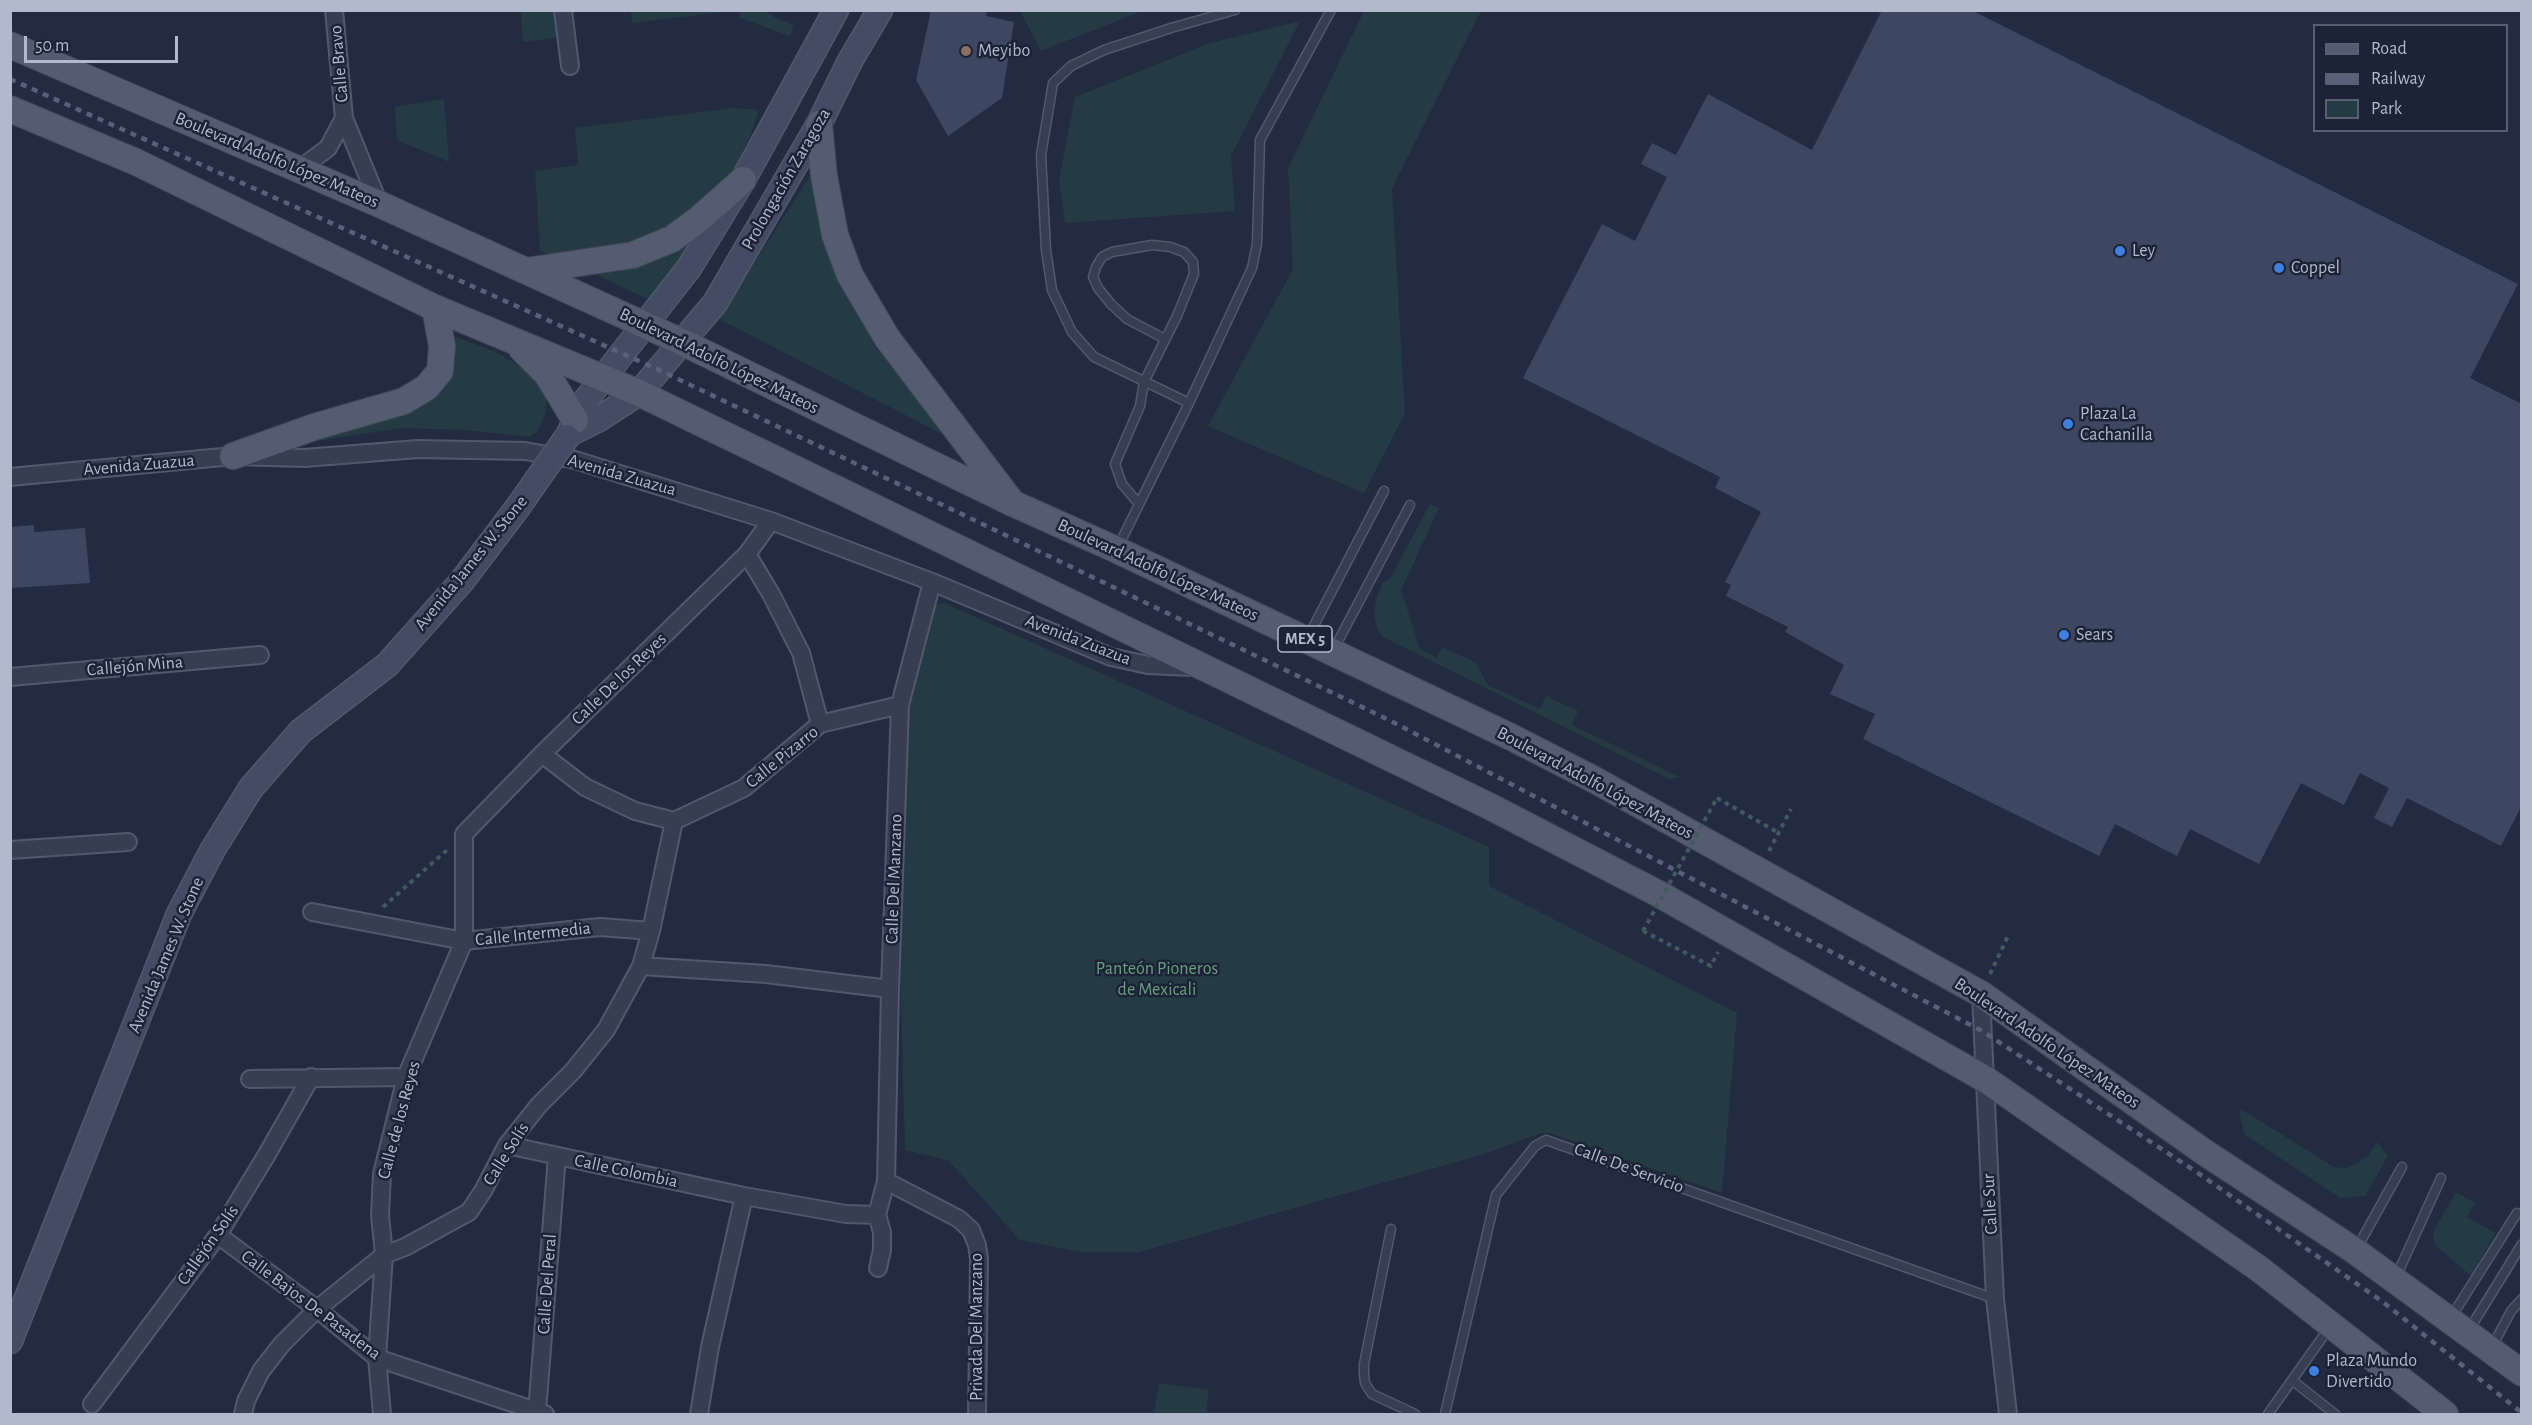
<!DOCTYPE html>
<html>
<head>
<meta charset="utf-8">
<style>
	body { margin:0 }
	#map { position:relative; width:2532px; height:1425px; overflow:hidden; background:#222b42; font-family:"Alegreya Sans",sans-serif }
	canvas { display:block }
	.frame { position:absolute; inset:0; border:12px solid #b3b9cc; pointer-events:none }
	.legend { position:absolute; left:2313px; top:24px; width:195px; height:108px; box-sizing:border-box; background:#1c2336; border:2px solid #585f72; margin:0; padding:8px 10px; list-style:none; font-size:18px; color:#b3b9cc }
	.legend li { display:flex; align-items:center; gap:12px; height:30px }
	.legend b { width:30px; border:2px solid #585f72 }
	.scale { position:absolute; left:24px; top:36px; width:154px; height:27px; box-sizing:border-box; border:3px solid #b3b9cc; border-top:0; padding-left:8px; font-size:18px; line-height:21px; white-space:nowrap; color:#b3b9cc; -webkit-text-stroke:4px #1c2336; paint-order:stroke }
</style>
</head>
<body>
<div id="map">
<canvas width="2532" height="1425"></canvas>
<div class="frame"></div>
<ul class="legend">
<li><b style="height:8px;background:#555c71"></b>Road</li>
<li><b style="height:8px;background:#586179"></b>Railway</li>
<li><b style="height:16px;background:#253b43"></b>Park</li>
</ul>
<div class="scale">50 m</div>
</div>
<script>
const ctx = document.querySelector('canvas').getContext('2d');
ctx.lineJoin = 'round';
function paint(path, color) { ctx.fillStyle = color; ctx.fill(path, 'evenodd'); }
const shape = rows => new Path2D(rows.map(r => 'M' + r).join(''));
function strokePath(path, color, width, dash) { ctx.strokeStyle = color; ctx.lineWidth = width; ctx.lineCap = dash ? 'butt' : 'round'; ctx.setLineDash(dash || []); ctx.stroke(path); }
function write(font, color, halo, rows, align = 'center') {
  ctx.font = font + ' "Alegreya Sans",sans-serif'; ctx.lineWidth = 5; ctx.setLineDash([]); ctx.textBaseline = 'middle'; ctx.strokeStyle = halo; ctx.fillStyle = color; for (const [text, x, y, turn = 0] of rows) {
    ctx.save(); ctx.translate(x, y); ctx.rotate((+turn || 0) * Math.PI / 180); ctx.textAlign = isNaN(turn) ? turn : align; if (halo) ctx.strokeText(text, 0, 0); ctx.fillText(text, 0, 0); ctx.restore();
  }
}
paint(shape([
	[631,10,730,10,730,11,632,23],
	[521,11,562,11,563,37,523,42],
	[739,11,765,11,776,18,794,25,790,36,740,18],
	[1020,11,1142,11,1041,51],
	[1364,11,1481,11,1392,188,1405,413,1364,493,1208,426,1293,269,1288,168],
	[1300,21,1231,156,1235,211,1065,223,1059,180,1075,97,1207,44],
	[444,99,449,162,397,140,395,107],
	[733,108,759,110,751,135,731,175,673,227,637,242,558,257,540,251,535,171,578,165,575,128],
	[811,174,829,249,849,298,875,347,948,437,719,319],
	[713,219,651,301,589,271],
	[451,335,496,352,533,374,547,399,545,414,538,431,529,437,466,430,402,428,297,444,408,412,435,397,444,389,451,370],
	[1430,504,1439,508,1401,590,1420,649,1437,658,1442,647,1475,662,1488,685,1540,709,1546,696,1578,711,1572,725,1680,777,1669,779,1383,637,1378,631,1375,620,1374,611,1378,594,1382,584,1391,577],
	[944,603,1489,847,1489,886,1737,1013,1722,1193,1550,1133,1541,1133,1481,1155,1139,1252,1081,1252,1020,1240,948,1160,905,1150,899,927,907,708,932,605],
	[2241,1109,2334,1167,2346,1168,2355,1164,2367,1157,2377,1142,2388,1156,2365,1196,2340,1198,2244,1134,2240,1116],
	[2456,1192,2475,1203,2467,1217,2495,1233,2471,1276,2435,1245,2433,1238,2434,1230],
	[1159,1383,1209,1390,1206,1414,1154,1414]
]), '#253b43');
paint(shape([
	[931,10,987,10,986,16,1014,22,1002,98,948,136,916,80],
	[1882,10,1971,10,2518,284,2470,378,2522,404,2522,805,2501,846,2407,798,2392,827,2374,818,2389,788,2360,773,2344,805,2301,783,2259,864,2190,829,2177,856,2115,824,2099,856,1863,739,1875,714,1830,694,1844,665,1785,632,1788,627,1726,596,1731,585,1725,582,1761,512,1715,488,1720,477,1523,378,1602,224,1635,241,1667,177,1641,164,1652,143,1676,155,1708,94,1812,150],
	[34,525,34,532,85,528,90,583,10,588,10,527]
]), '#3e4762');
const lane = shape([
	[1189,403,1094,357,1072,332,1052,290,1046,250,1041,155,1053,83,1071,66,1104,50,1171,28,1235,10],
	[1139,504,1122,484,1115,464,1140,406,1144,382,1177,316,1194,274,1193,262,1184,252,1170,247,1152,245,1112,252,1102,257,1096,267,1093,277,1098,288,1111,304,1127,319,1165,339],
	[1118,547,1189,403,1252,268,1257,244,1260,140,1331,10],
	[1308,637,1384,491],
	[1334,649,1410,505],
	[1391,1229,1364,1364,1364,1374,1365,1383,1372,1394,1415,1414],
	[2357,1248,2402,1167],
	[2396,1277,2441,1178],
	[2450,1319,2517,1213],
	[2469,1330,2522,1244],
	[2492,1347,2511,1311,2522,1299],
	[2293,1381,2335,1414],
	[1445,1414,1496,1195,1535,1146,1546,1140,1995,1299],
	[2268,1414,2329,1328]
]);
const street = shape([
	[334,10,344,118,379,204],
	[563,10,570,66],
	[298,170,328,148,344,118],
	[10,477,233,456,304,458,418,449,525,451,575,460,771,521,932,582,1111,657,1148,665,1192,667],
	[747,554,771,594,801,653,820,724],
	[10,677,260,655],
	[542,754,585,787,635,811,674,821,744,788,820,724,900,705],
	[10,850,128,842],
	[312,912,464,941,600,927,651,931],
	[641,966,766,974,890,989],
	[1981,994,1995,1299,2008,1414],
	[250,1079,406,1077],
	[507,1145,744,1196,846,1214,877,1215],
	[886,1181,959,1219,971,1230,977,1245,979,1259,977,1414],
	[877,1215,886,1181,890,989,900,705,932,582],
	[877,1215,882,1232,882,1250,878,1268],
	[218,1235,317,1309,377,1358,545,1414],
	[92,1404,218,1235,266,1156,311,1077],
	[537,1412,557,1156],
	[243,1414,246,1401,261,1371,282,1344,317,1309,384,1255,405,1247,469,1212,483,1191,507,1145,539,1105,573,1071,606,1030,641,966,651,931,674,821],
	[382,1414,377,1358,384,1255,380,1215,382,1174,406,1077,464,941,464,834,542,754,747,554,771,521],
	[699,1414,710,1347,744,1196]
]);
const secondary = shape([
	[571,433,599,419,639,393,715,303,819,124,850,61,880,10],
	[568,436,585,401,689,268,743,180,836,10],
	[10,1341,179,914,212,851,251,788,301,731,387,665,462,581,518,507]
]);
const primary = shape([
	[10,45,379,204,682,342,1012,503,1117,550,1511,737,1593,779,1981,994,2204,1152,2355,1251,2522,1373],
	[10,109,136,162,435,308,639,393,1489,806,1659,894,1985,1079,2258,1268,2445,1414],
	[819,124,824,176,835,235,850,275,887,338,1010,500],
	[526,271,633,255,672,239,699,219,743,180],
	[522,349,547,374,575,420],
	[233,456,314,427,404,401,427,387,440,371,442,346,435,308]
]);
strokePath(lane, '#52596c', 11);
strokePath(street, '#52596c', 20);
strokePath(secondary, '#52596c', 27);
strokePath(primary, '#40475a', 28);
strokePath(shape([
	[1717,798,1779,833],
	[1769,851,1791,809],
	[383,907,447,850],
	[1643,931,1711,966,1718,952],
	[1990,974,2009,934]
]), '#43585f', 4, [4.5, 4.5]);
strokePath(lane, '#373e51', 8);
strokePath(street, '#373e51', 16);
strokePath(secondary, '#444c65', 24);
strokePath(primary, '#555c71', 26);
strokePath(shape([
	[10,79,659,370,974,520,1389,720,1982,1031,2195,1171,2383,1302,2522,1413]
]), '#586179', 4.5, [6, 6]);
const secondaryBridge = shape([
	[518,507,567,437]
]);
strokePath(secondaryBridge, '#52596c', 27, []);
strokePath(shape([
	[1643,931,1717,798]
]), '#43585f', 4, [4.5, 4.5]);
strokePath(secondaryBridge, '#444c65', 24);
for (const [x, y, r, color] of [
	[966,51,6,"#8d6e63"],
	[2120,251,6,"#3f7fe0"],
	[2279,268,6,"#3f7fe0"],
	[2068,424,6,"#3f7fe0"],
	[2064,635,6,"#3f7fe0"],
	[2314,1371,6,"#3f7fe0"]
]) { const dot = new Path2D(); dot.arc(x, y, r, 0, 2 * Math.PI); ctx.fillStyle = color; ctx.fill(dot); strokePath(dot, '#1c2336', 2); }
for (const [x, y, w] of [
	[1305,639,54]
]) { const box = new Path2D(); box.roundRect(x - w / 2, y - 13, w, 26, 4.5); ctx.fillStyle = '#1c2336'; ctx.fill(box); strokePath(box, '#b3b9cc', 1.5); }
write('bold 16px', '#b3b9cc', null, [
	["MEX 5",1305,639]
]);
write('18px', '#b3b9cc', '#1c2336', [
	["Meyibo",978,51],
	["Ley",2132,251],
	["Coppel",2291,268],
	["Plaza La",2080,414],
	["Cachanilla",2080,435],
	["Sears",2076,635],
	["Plaza Mundo",2326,1361],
	["Divertido",2326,1382]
], 'left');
write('18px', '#b3b9cc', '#1c2336', [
	["Calle Bravo",339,64,-95],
	["Boulevard Adolfo López Mateos",277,160,23],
	["Prolongación Zaragoza",786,179,-60],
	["Boulevard Adolfo López Mateos",719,361,26],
	["Avenida Zuazua",139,465,-5],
	["Avenida Zuazua",622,475,16],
	["Avenida James W. Stone",471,563,-51],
	["Boulevard Adolfo López Mateos",1158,570,25],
	["Avenida Zuazua",1078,640,21],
	["Callejón Mina",135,666,-5],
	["Calle De los Reyes",619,679,-44],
	["Calle Pizarro",782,757,-39],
	["Boulevard Adolfo López Mateos",1595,783,28],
	["Calle Del Manzano",894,879,-88],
	["Calle Intermedia",533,934,-6],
	["Avenida James W. Stone",166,955,-67],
	["Boulevard Adolfo López Mateos",2047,1043,34],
	["Calle de los Reyes",399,1120,-75],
	["Calle Solís",506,1154,-58],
	["Calle De Servicio",1629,1168,20],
	["Calle Colombia",626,1171,12],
	["Calle Sur",1990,1204,-93],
	["Callejón Solís",208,1245,-55],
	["Calle Del Peral",547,1284,-86],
	["Calle Bajos De Pasadena",311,1305,37],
	["Privada Del Manzano",977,1327,-90]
]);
write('18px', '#689f7d', '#1c2336', [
	["Panteón Pioneros",1157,969],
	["de Mexicali",1157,990]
]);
</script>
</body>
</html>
